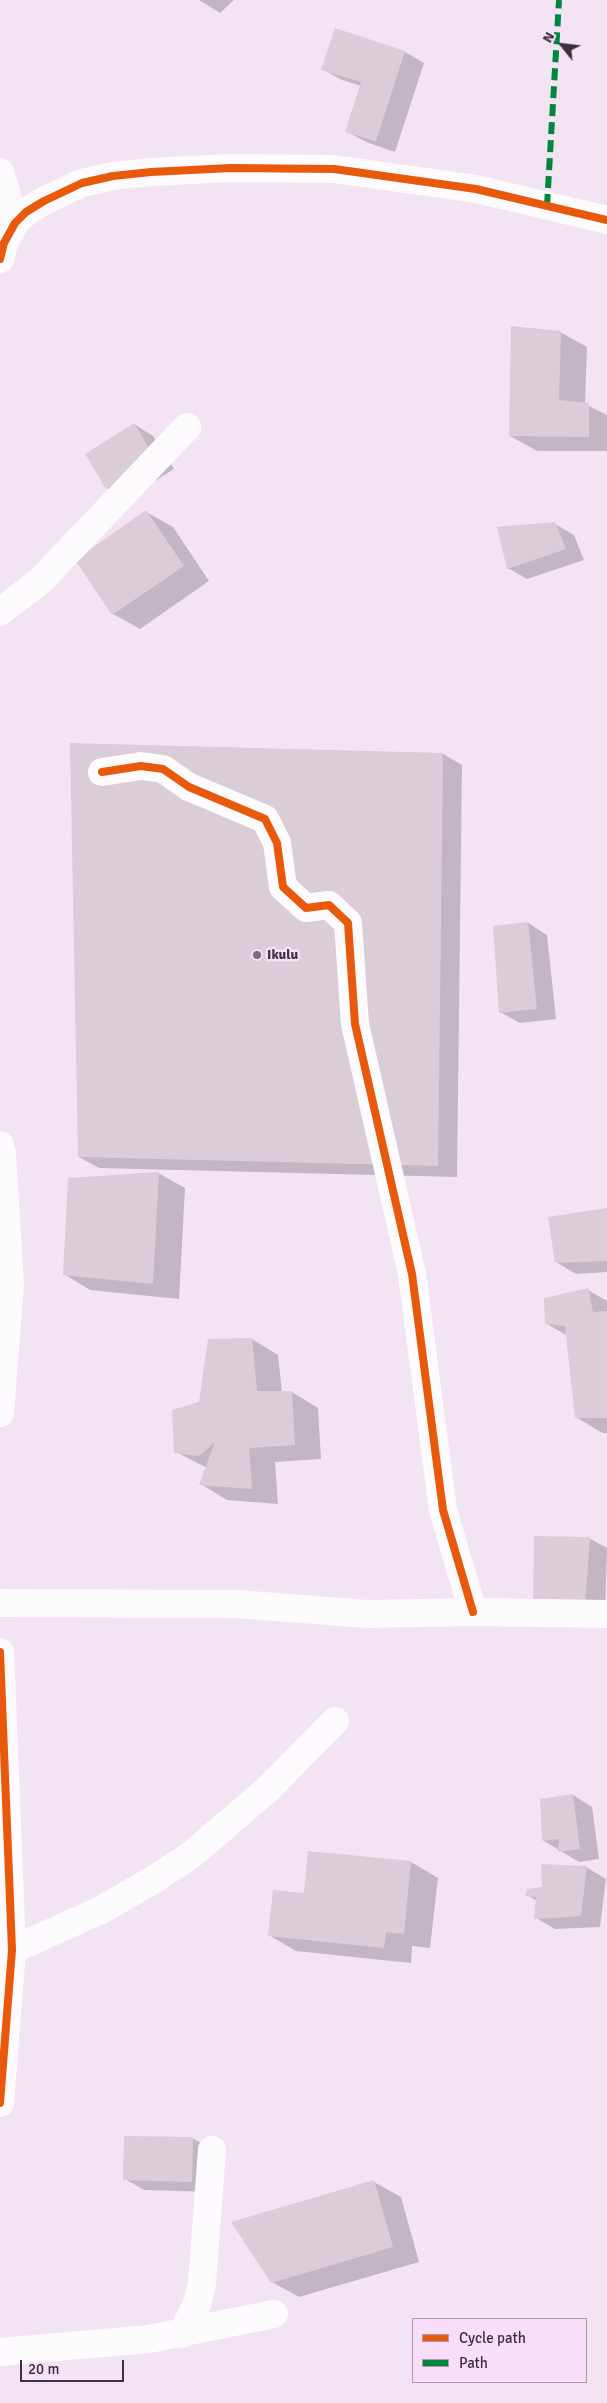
<!DOCTYPE html>
<html>
<head>
<meta charset="utf-8">
<style>
	body { margin:0 }
	#map { position:relative; width:607px; height:2403px; overflow:hidden; background:#f3e4f4; font-family:Signika,sans-serif }
	canvas { display:block }
	.legend { position:absolute; left:412px; top:2318px; width:175px; height:65px; box-sizing:border-box; background:#f9defa; border:1px solid #ad98ae; margin:0; padding:6px 9px; list-style:none; font-size:15px; color:#3b303b }
	.legend li { display:flex; align-items:center; gap:10px; height:25px }
	.legend b { width:25px; border:1px solid #ad98ae }
	.north { position:absolute; left:537px; top:20px; width:50px; height:50px; -webkit-text-stroke:4px #f9defa; paint-order:stroke; rotate:299deg; font-size:14px; font-weight:700; line-height:20px; text-align:center; color:#3b303b }
	.north::after { content:''; display:block; margin:auto; width:18px; height:22px; background:#3b303b; clip-path:polygon(50% 0,100% 100%,50% 72%,0 100%) }
	.scale { position:absolute; left:20px; top:2360px; width:104px; height:22px; box-sizing:border-box; border:2px solid #3b303b; border-top:0; padding-left:6px; font-size:15px; line-height:18px; white-space:nowrap; color:#3b303b; -webkit-text-stroke:4px #f9defa; paint-order:stroke }
</style>
</head>
<body>
<div id="map">
<canvas width="607" height="2403"></canvas>
<ul class="legend">
<li><b style="height:6px;background:#e8590c"></b>Cycle path</li>
<li><b style="height:6px;background:#00873e"></b>Path</li>
</ul>
<div class="north">N</div>
<div class="scale">20 m</div>
</div>
<script>
const ctx = document.querySelector('canvas').getContext('2d');
ctx.lineJoin = 'round';
function paint(path, color) { ctx.fillStyle = color; ctx.fill(path, 'evenodd'); }
const shape = rows => new Path2D(rows.map(r => 'M' + r).join(''));
function strokePath(path, color, width, dash) { ctx.strokeStyle = color; ctx.lineWidth = width; ctx.lineCap = dash ? 'butt' : 'round'; ctx.setLineDash(dash || []); ctx.stroke(path); }
function write(font, color, halo, rows, align = 'center') {
  ctx.font = font + ' Signika,sans-serif'; ctx.lineWidth = 5; ctx.setLineDash([]); ctx.textBaseline = 'middle'; ctx.strokeStyle = halo; ctx.fillStyle = color; for (const [text, x, y, turn = 0] of rows) {
    ctx.save(); ctx.translate(x, y); ctx.rotate((+turn || 0) * Math.PI / 180); ctx.textAlign = isNaN(turn) ? turn : align; if (halo) ctx.strokeText(text, 0, 0); ctx.fillText(text, 0, 0); ctx.restore();
  }
}
paint(shape([
	[199,0,234,0,220,13],
	[405,52,424,63,395,152,366,142,346,131,361,86,342,80,322,69],
	[560,332,587,347,585,404,607,415,607,451,537,451,510,436],
	[134,424,153,436,174,469,126,499,107,488],
	[146,512,173,527,209,581,140,629,113,614],
	[555,524,574,535,584,560,527,579,508,568],
	[443,754,462,765,457,1177,99,1168,79,1157],
	[528,923,547,935,556,1019,520,1023,500,1012],
	[158,1173,185,1188,179,1299,90,1290,64,1274],
	[607,1209,607,1272,576,1274,556,1262],
	[588,1290,607,1301,607,1433,602,1433,576,1417,568,1336,547,1324],
	[252,1339,278,1355,282,1392,292,1392,318,1408,321,1459,275,1462,278,1504,227,1500,201,1484,207,1468,176,1452,200,1403],
	[589,1538,607,1548,605,1616,554,1617],
	[573,1795,592,1807,599,1859,579,1862,544,1841],
	[310,1852,411,1862,438,1878,430,1948,412,1946,411,1963,296,1951,269,1935,305,1895],
	[586,1867,606,1879,600,1927,555,1929,536,1918,537,1901,527,1895],
	[192,2138,212,2149,211,2192,144,2190,125,2179],
	[374,2182,401,2197,419,2262,299,2297,272,2282]
]), '#0003');
paint(shape([
	[335,28,405,51,376,141,345,132,361,82,321,70],
	[511,326,561,331,559,400,589,403,589,437,509,436],
	[134,423,155,458,106,489,85,454],
	[146,510,184,566,112,615,75,560],
	[555,522,566,549,507,569,497,527],
	[70,743,443,753,438,1166,78,1157],
	[528,922,537,1009,499,1013,493,926],
	[159,1172,153,1284,63,1275,68,1178],
	[607,1208,607,1261,555,1263,548,1217],
	[588,1288,593,1312,607,1311,607,1418,575,1418,565,1326,545,1324,544,1298],
	[252,1338,257,1391,292,1391,295,1445,249,1448,252,1489,199,1485,215,1442,199,1456,174,1453,172,1410,199,1402,208,1339],
	[534,1536,590,1537,585,1606,533,1606],
	[573,1794,580,1849,558,1852,559,1839,542,1841,540,1799],
	[308,1851,411,1861,404,1934,386,1932,384,1948,268,1936,273,1890,304,1893],
	[541,1864,587,1866,581,1916,534,1919,536,1897,525,1896,527,1889,542,1887],
	[124,2136,193,2137,192,2182,123,2180],
	[374,2180,393,2247,271,2283,231,2222]
]), '#dacdd7');
strokePath(shape([
	[0,172,15,223],
	[0,259,4,243,15,223,26,212,44,201,82,183,113,176,151,172,231,168,334,169,476,189,607,220],
	[0,612,40,581,187,427],
	[102,772,141,766,163,769,189,787,265,819,277,843,283,887,306,908,329,905,348,923,355,1024,412,1274,443,1510,473,1612],
	[0,1145,2,1153,10,1283,0,1413],
	[0,1603,237,1604,367,1614,473,1612,607,1614],
	[0,1652,12,1950,0,2103],
	[12,1950,101,1910,153,1880,191,1855,268,1789,335,1721],
	[182,2334,197,2304,202,2284,212,2150],
	[0,2352,149,2339,274,2314]
]), '#fdfbfd', 28);
strokePath(shape([
	[547,206,559,0]
]), '#00873e', 6, [12, 6]);
strokePath(shape([
	[0,259,4,243,15,223,26,212,44,201,82,183,113,176,151,172,231,168,334,169,476,189,607,220],
	[102,772,141,766,163,769,189,787,265,819,277,843,283,887,306,908,329,905,348,923,355,1024,412,1274,443,1510,473,1612],
	[0,1652,12,1950,0,2103]
]), '#e8590c', 8);
for (const [x, y, r, color] of [
	[257,955,5,"#7b6f7c"]
]) { const dot = new Path2D(); dot.arc(x, y, r, 0, 2 * Math.PI); ctx.fillStyle = color; ctx.fill(dot); strokePath(dot, '#f9defa', 2); }
write('bold 14px', '#3b303b', '#f9defa', [
	["Ikulu",267,955]
], 'left');
</script>
</body>
</html>
